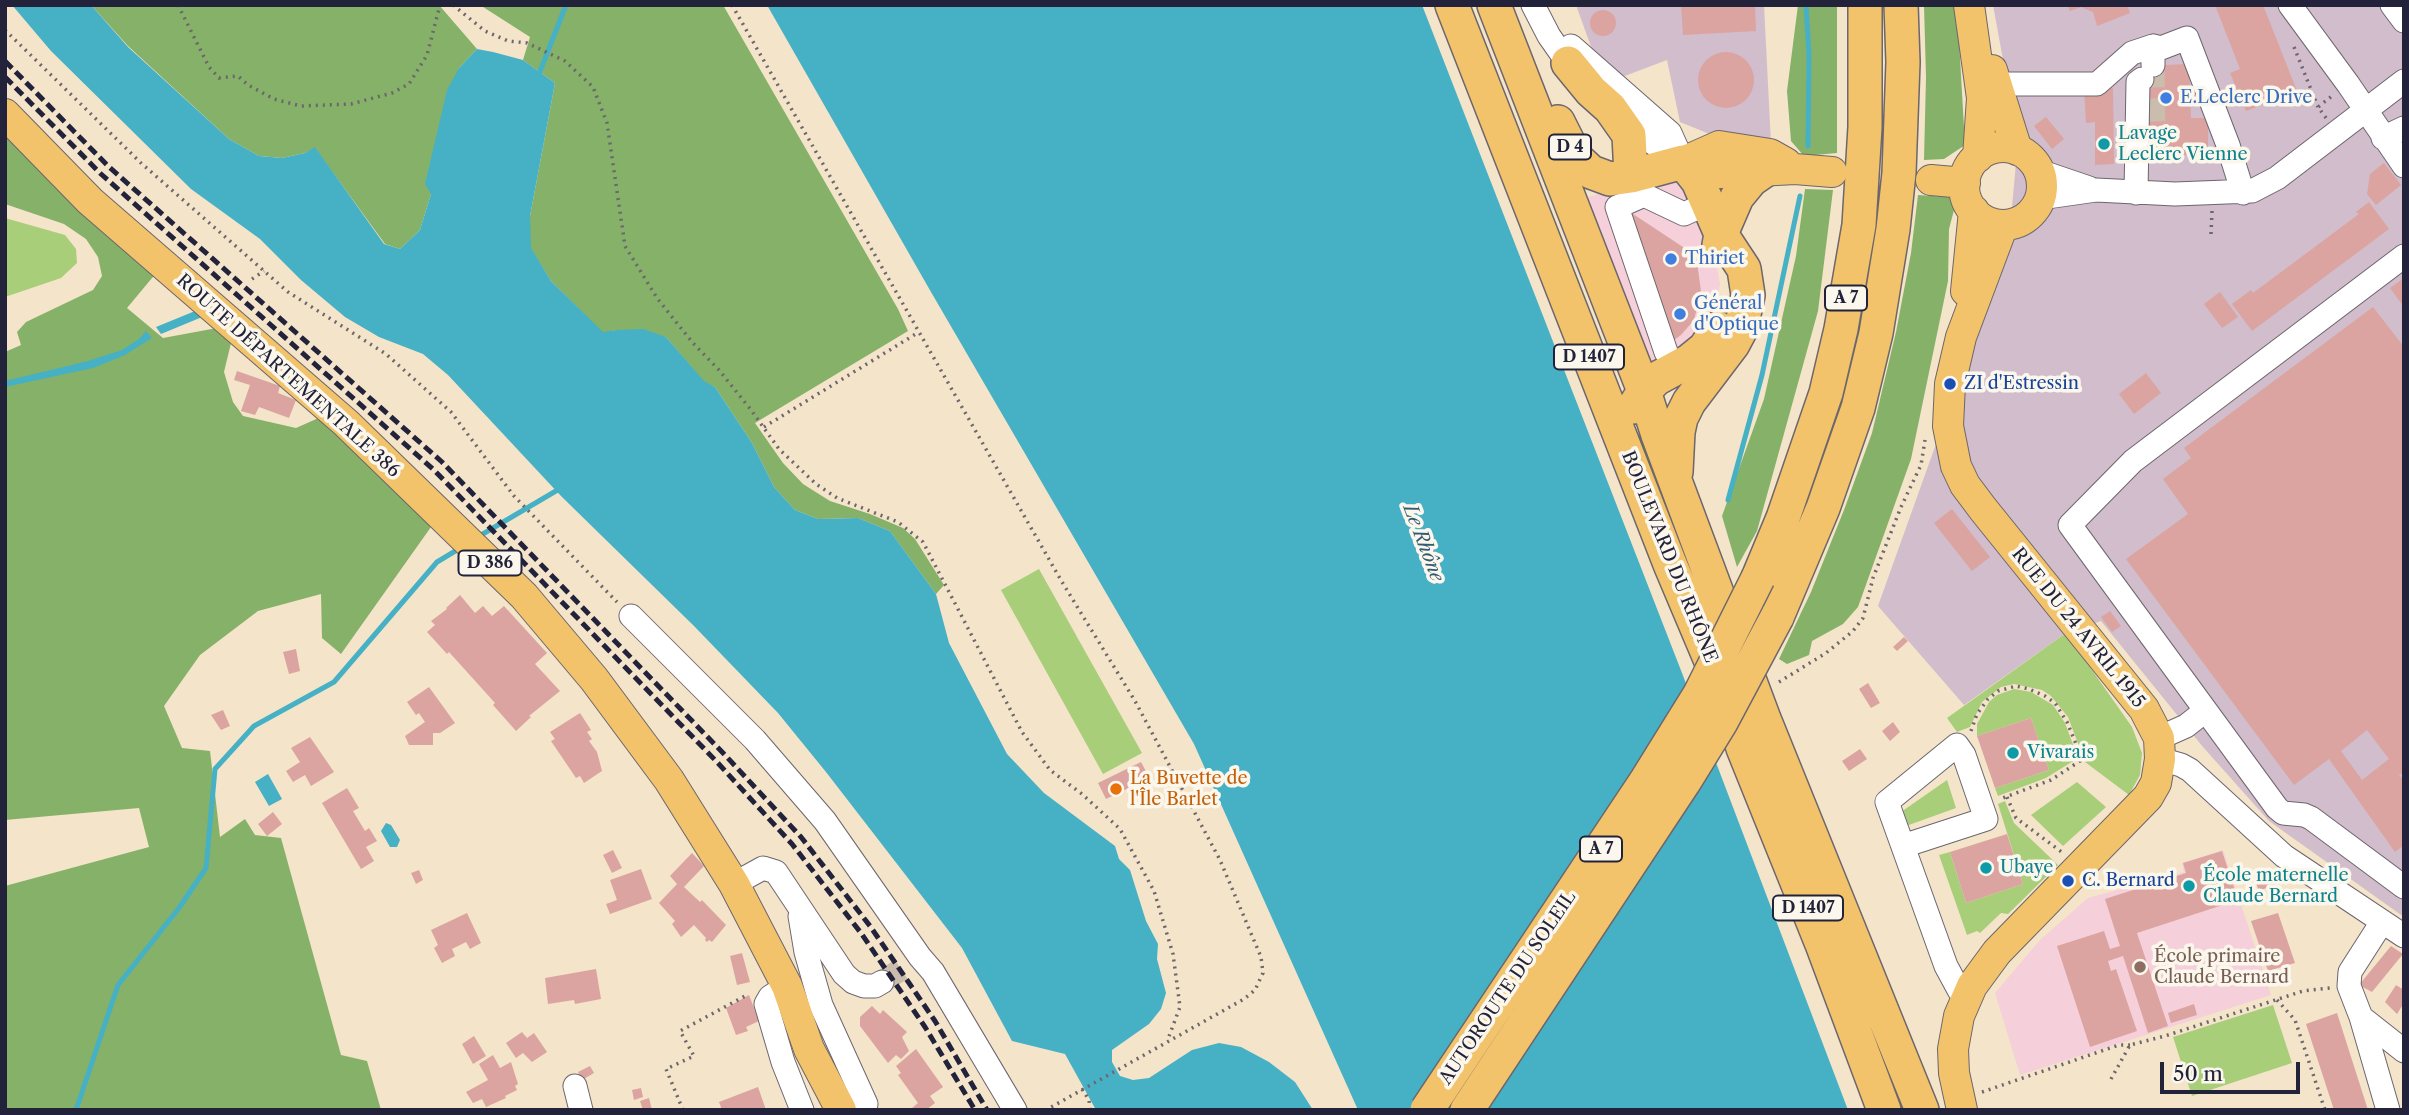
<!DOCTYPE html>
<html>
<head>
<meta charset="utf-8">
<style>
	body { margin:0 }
	#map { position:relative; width:2409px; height:1115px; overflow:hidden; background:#f4e4ca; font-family:"Libre Caslon Text",serif }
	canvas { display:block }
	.frame { position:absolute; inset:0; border:7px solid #22223b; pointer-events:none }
	.scale { position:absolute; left:2160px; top:1062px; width:140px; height:32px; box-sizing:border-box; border:4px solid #22223b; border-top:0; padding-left:9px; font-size:21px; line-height:24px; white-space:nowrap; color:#22223b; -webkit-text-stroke:5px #fbf7ec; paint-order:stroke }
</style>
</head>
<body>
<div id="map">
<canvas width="2409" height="1115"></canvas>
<div class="frame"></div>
<div class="scale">50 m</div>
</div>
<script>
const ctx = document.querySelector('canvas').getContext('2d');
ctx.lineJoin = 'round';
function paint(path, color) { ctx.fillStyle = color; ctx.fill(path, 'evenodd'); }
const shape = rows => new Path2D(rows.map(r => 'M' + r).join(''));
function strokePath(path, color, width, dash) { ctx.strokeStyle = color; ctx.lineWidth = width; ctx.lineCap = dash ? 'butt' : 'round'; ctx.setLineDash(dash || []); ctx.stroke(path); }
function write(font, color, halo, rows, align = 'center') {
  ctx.font = font + ' "Libre Caslon Text",serif'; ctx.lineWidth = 7; ctx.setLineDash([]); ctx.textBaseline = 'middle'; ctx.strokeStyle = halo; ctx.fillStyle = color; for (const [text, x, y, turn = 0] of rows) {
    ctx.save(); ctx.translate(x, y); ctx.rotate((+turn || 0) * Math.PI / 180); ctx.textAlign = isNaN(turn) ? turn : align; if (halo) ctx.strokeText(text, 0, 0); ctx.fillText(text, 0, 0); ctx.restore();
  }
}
paint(shape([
	[1657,176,1678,177,1689,191,1717,268,1720,284,1714,320,1668,364,1648,362,1585,198],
	[2223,850,2271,995,2020,1075,1995,993,2040,940,2088,898,2184,872,2182,863]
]), '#f5cfd9');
paint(shape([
	[1576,5,1764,5,1771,144,1712,135,1680,122,1667,60,1622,77,1594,55],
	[1993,5,2404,5,2404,917,2269,821,2203,747,2101,621,2066,633,1964,705,1878,606,2009,240,2018,141]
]), '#d1bdcb');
paint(shape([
	[5,218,65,235,76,249,77,263,61,278,5,297],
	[1039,569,1142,753,1103,774,1001,590],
	[2066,633,2132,727,2142,753,2140,775,2129,795,2085,762,2068,717,2051,696,2042,690,2014,684,2001,687,1982,702,1970,727,1957,732,1947,718],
	[2014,689,2031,692,2053,705,2065,723,2078,758,2046,778,1998,796,1995,788,2049,770,2031,718,1977,736,1977,724,1989,702,1997,695],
	[1947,780,1956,808,1906,826,1901,812],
	[2077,782,2106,807,2063,846,2031,815],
	[2005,801,2014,823,2058,865,2008,914,2001,913,1980,933,1977,931,1967,935,1939,855,1950,852,1966,903,2023,884,1998,804],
	[2273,1005,2292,1063,2192,1096,2173,1037]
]), '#a8ce79');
paint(shape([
	[91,5,439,5,477,49,459,68,431,194,420,230,400,249,385,244,315,148,305,153,282,158,259,156,229,139,128,46],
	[480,5,723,5,898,309,908,331,755,423,783,463,803,484,830,501,870,514,903,528,915,539,944,585,936,594,890,531,858,518,818,519,795,510,774,487,752,443,715,387,704,382,666,337,616,330,603,333,551,281,530,248,530,216,555,83,523,60,530,37],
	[1798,5,1837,5,1837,153,1804,156,1791,141,1787,91],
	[1924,5,1954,5,1959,40,1965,145,1944,159,1924,160,1926,77],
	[5,136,85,216,157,272,127,308,163,338,217,328,231,343,224,372,233,402,243,416,296,428,323,416,431,527,341,654,322,638,321,594,258,611,200,655,164,706,182,748,210,751,220,837,245,819,255,835,281,838,341,1055,367,1061,381,1110,5,1110,5,886,149,847,139,808,5,820,5,352,21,345,17,332,26,322,93,290,102,276,98,257,86,239,64,224,5,204],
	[1805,189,1833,190,1818,311,1757,531,1737,567,1722,516,1764,399,1796,256],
	[1918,195,1950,197,1954,210,1949,229,1948,281,1911,459,1858,607,1843,624,1812,641,1809,655,1787,664,1779,659,1811,592,1844,510,1872,433,1896,332,1911,253]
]), '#86b169');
paint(shape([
	[12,5,91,5,128,47,229,139,259,156,282,158,305,153,315,147,384,244,400,249,420,230,431,194,425,184,447,90,459,68,477,49,493,52,523,60,555,83,530,216,531,248,551,281,603,332,616,330,643,329,666,337,704,381,715,387,752,443,774,487,795,510,818,519,858,518,890,531,936,594,949,643,1007,754,1044,793,1115,846,1119,859,1130,870,1146,921,1158,944,1157,959,1166,993,1161,1009,1149,1024,1112,1050,1112,1062,1120,1076,1133,1080,1149,1078,1192,1050,1219,1043,1241,1047,1269,1062,1295,1082,1313,1110,1096,1110,1065,1054,1012,1041,962,948,826,772,778,713,694,626,561,496,448,375,423,354,379,337,345,317,301,280,260,239,191,189,51,51],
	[767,5,1422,5,1682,673,1848,1110,1358,1110,1194,744,931,292],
	[200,309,207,315,161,334,156,327],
	[146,331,152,338,125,355,93,368,5,387,5,381,88,361,122,350,139,339],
	[268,774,282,799,269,806,255,782],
	[386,823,391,825,400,840,397,847,390,847,381,831]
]), '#46b0c5');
strokePath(shape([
	[1806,5,1809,55,1808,146],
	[539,74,566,5],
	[1728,500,1762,375,1800,196],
	[476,538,561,488],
	[76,1110,118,985,179,908,206,868,215,769,254,726,334,682,437,562,462,547]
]), '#46b0c5', 5);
paint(shape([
	[1681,5,1755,5,1756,31,1683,35],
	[2067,5,2127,5,2130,13,2097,26,2093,12,2081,7,2070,11],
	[2215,5,2263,5,2297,91,2246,111,2230,73,2240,69],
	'1590 23a13 13 0 1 1 26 0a13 13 0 1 1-26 0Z',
	'1698 80a28 28 0 1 1 56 0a28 28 0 1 1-56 0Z',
	[2189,64,2191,118,2208,118,2208,155,2142,154,2142,66],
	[2084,88,2113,88,2114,164,2095,165,2095,122,2086,123],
	[2046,117,2064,139,2052,149,2034,126],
	[2384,163,2401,185,2376,205,2367,194,2370,174],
	[2369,202,2389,229,2252,331,2232,304,2251,290,2253,293,2359,214,2356,212],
	[1630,212,1695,255,1697,262,1701,291,1694,320,1681,335,1670,343],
	[2404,278,2404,307,2390,288],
	[2220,292,2238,317,2222,328,2204,304],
	[2373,307,2404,347,2404,772,2399,775,2404,781,2404,845,2395,852,2329,759,2294,785,2126,559,2188,514,2163,479,2191,458,2184,448],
	[2367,730,2389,759,2362,780,2341,751],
	[237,371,280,386,278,393,296,400,289,418,259,407,255,415,241,411,250,385,234,380],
	[2146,373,2161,393,2134,414,2119,394],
	[1952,509,1990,557,1972,571,1934,523],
	[460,595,475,613,483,606,492,616,504,606,547,653,535,664,560,691,529,716,531,717,516,731,493,705,495,703,449,652,447,654,427,632,435,625,431,621,447,609,446,608],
	[2110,611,2121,626,2112,632,2101,617],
	[1904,637,1908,641,1897,651,1893,647],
	[296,649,300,671,289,674,283,652],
	[1868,683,1880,703,1871,708,1859,689],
	[429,687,455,723,440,733,433,733,433,745,409,745,405,736,425,722,419,713,416,715,407,702],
	[223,710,230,726,221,730,211,715],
	[580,713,591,730,587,732,592,739,589,741,597,752,602,771,584,783,580,776,576,778,551,741,555,739,550,732],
	[2031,718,2049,770,1995,788,1977,736],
	[1893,722,1900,732,1890,741,1882,731],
	[310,737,334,772,311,786,305,775,293,782,286,771,300,762,291,748],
	[1860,749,1867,759,1849,771,1842,761],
	[1141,762,1149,777,1142,780,1147,790,1137,795,1133,786,1106,799,1098,783],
	[347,788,359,808,353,811,365,831,369,828,377,841,366,847,374,861,361,869,322,803],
	[273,812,282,824,267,836,258,824],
	[2007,834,2023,884,1966,903,1950,852],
	[613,850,622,868,612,873,603,855],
	[2222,851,2238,900,2137,933,2168,1026,2148,1033,2123,956,2108,961,2111,971,2116,969,2137,1031,2090,1047,2057,946,2104,931,2110,949,2120,946,2105,899,2186,873,2183,863],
	[692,853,704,866,684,887,700,902,702,900,726,925,712,942,709,940,707,942,705,940,706,938,694,925,681,937,672,924,675,921,659,903,677,884,670,876],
	[641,869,652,899,610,914,606,904,617,900,610,880],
	[419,870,423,880,416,884,411,873],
	[2273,876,2276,884,2259,891,2256,883],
	[467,913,481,943,470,949,466,942,452,949,455,956,442,963,434,948,438,945,431,930],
	[2278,913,2295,963,2268,971,2251,921],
	[2391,946,2403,954,2372,992,2359,985],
	[742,953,750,982,737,985,730,956],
	[596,969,601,999,575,1004,574,1000,548,1004,545,978],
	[2396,985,2404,990,2404,1003,2397,1014,2385,1002],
	[749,995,759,1021,746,1027,748,1031,736,1035,726,1008],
	[2194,1004,2197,1015,2171,1023,2168,1013],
	[872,1006,880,1014,883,1010,907,1032,902,1037,909,1051,901,1059,896,1055,888,1063,860,1026,860,1017],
	[2337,1013,2368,1110,2334,1110,2306,1024],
	[522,1032,527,1038,534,1033,547,1052,532,1062,523,1053,516,1058,506,1043],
	[474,1036,486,1056,473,1064,462,1044],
	[916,1049,943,1087,930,1096,935,1103,926,1110,913,1110,912,1108,918,1103,898,1075,901,1073,896,1066],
	[493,1055,500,1068,511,1062,518,1084,515,1086,517,1090,505,1096,506,1098,486,1107,482,1099,473,1103,466,1092,488,1080,479,1064],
	[590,1066,594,1073,582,1080,578,1072],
	[758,1087,766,1110,722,1110,719,1102],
	[641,1088,643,1097,634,1100,632,1090],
	[649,1098,652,1110,643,1110,640,1101]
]), '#dba4a0');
strokePath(shape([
	[2142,148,2154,142,2153,65],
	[882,982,906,966]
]), '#cabdad', 23, [23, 11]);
const minor = shape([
	[1533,5,1549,36,1568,63,1578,72],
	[2290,5,2348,84,2404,166],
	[2392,5,2404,21],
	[1571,46,1670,133,1683,162],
	[2153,46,2161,48,2187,38,2228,145,2243,193],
	[1996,84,2097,84,2132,53,2153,46,2153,65],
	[1627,111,1653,143,1683,162],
	[2383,138,2404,128],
	[2039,171,2089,188],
	[2136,193,2138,82,2142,79],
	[2040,198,2096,190,2175,194,2252,191,2277,178,2404,81],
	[2404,256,2133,461,2070,525,2277,808,2283,813,2304,815,2311,818,2404,887],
	[1666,352,1617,207,1644,195,1684,214,1708,203],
	[631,616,755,740,825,821,920,957,933,972,1015,1110],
	[2159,738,2186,726,2205,711],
	[2160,759,2181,765,2190,770,2284,856,2404,936],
	[1903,846,1986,819,1964,755,1957,745,1887,802,1946,966,1959,990,1966,997],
	[734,884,763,868,776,872,844,974,853,982,864,986,875,986,882,982],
	[800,916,806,952,821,1005,866,1104],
	[2382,922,2350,972,2349,986,2361,1017,2404,1051],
	[787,986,770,997,766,1004,783,1062,802,1110],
	[2361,1017,2388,1110],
	[575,1086,581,1110]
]);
const major = shape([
	[1969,5,1982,98,1978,157],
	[1992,70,2017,150],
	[5,114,90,201,346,423,524,596,594,679,669,780,734,884,787,986,809,1049,841,1110],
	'1964 186a39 39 0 1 1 78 0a39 39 0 1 1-78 0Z',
	[1683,162,1721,173,1795,169,1832,172],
	[1683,162,1719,146,1770,154,1786,163],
	[1931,180,1965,183],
	[1966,291,1974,211],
	[1962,1110,1954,1073,1953,1049,1959,1016,1972,986,1997,952,2148,797,2156,783,2160,759,2159,738,2144,709,1983,509,1965,485,1956,466,1948,426,1950,384,1961,337,2003,225]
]);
const highway = shape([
	[1452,5,1670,564,1730,706,1743,748,1822,944,1884,1110],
	[1494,5,1644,391,1658,435,1764,719,1922,1110],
	[1568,63,1591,91,1610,108,1629,135,1631,176],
	[1558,122,1576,158,1591,172,1610,179,1631,176,1683,162,1698,181,1721,234,1744,269,1748,295,1741,329,1733,344,1689,402,1681,418,1678,432,1676,472],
	[1719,245,1721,234,1737,197,1751,180,1764,171],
	[1634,407,1644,391,1656,379,1689,361,1705,348,1718,328],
	[1758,578,1783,518,1826,393,1841,329,1859,225,1865,127,1865,5],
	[1777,617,1823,508,1858,408,1876,333,1893,229,1899,173,1903,62,1901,5]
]);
strokePath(minor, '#6c666d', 25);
strokePath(major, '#6c666d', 32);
strokePath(highway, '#6c666d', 36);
strokePath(shape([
	[178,5,209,67,219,78,238,76,248,85,274,99,301,106,351,104,392,93,409,84,427,55,440,5],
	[453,5,485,31,508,41,527,43,565,61,593,87,607,123,625,246,657,298,692,342,719,370,751,410,779,449,816,484,837,498,898,522,923,542,1022,732,1050,770,1082,794,1120,829,1154,891,1173,954,1180,1007,1168,1039],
	[732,5,1062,582,1135,701,1220,860,1261,957,1263,973,1255,990,1244,999,1046,1110],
	[5,30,141,163,288,292,386,354,451,412,514,496,617,602],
	[2294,47,2318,107],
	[2326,118,2318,107,2332,96],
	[2025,228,2038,217],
	[2211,234,2212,211],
	[252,279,264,271],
	[764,427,919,332],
	[1779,682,1826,653,1853,631,1863,618,1873,578,1901,507,1921,465,1925,440],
	[1971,731,1977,714,1988,699,1998,691,2016,686,2029,689,2045,696,2055,703,2067,722,2081,756,2080,761,2051,780,2000,799],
	[2007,797,2016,818,2063,853],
	[2277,1000,2295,1020,2325,1110],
	[2111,1079,2130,1045,2165,1036,2303,991,2330,988],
	[1082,1089,1089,1100,1090,1110],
	[1982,1092,2119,1045,2130,1045],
	[683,1110,666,1069,694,1056,680,1031,747,995]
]), '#6c666d', 3.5, [2, 5]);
strokePath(minor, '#fff', 23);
strokePath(major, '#f2c36a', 30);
strokePath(highway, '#f2c36a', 33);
strokePath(shape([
	[5,61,108,166,442,462,725,755,801,837,870,926,935,1021,987,1110],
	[5,77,101,174,434,470,717,762,792,844,861,933,925,1027,975,1110]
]), '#22223b', 5, [10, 5]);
const highwayBridge = shape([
	[1427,1110,1646,781,1700,694,1758,578],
	[1467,1110,1684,782,1721,722,1777,617]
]);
strokePath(highwayBridge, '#6c666d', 36, []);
strokePath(highwayBridge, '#f2c36a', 33);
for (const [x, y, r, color] of [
	[2166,98,7,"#3f7fe0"],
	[2104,144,7,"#0f9aa8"],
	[1671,259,7,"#3f7fe0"],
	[1680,314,7,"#3f7fe0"],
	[1950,384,7,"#1a4fb4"],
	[2013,753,7,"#0f9aa8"],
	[1116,789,7,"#e8710a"],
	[1986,868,7,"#0f9aa8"],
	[2068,881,7,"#1a4fb4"],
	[2189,886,7,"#0f9aa8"],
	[2140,967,7,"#8d6e63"]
]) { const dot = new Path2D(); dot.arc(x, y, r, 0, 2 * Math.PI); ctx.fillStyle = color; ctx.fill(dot); strokePath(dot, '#fbf7ec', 2.5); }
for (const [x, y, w] of [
	[1570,147,42],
	[1846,298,42],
	[1589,357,70],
	[490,563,63],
	[1601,849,42],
	[1808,908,70]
]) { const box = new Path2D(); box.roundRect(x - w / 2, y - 12.5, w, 25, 5); ctx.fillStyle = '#fbf7ec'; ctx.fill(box); strokePath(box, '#22223b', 2); }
write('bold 16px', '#22223b', null, [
	["D 4",1570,147],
	["A 7",1846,298],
	["D 1407",1589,357],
	["D 386",490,563],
	["A 7",1601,849],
	["D 1407",1808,908]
]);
write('18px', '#366cbe', '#fbf7ec', [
	["E.Leclerc Drive",2180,98],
	["Thiriet",1685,259],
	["Général",1694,304],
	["d'Optique",1694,325]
], 'left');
write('18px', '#0d838f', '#fbf7ec', [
	["Lavage",2118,134],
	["Leclerc Vienne",2118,155],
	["Vivarais",2027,753],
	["Ubaye",2000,868],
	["École maternelle",2203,876],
	["Claude Bernard",2203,897]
], 'left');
write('18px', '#22223b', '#fbf7ec', [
	["ROUTE DÉPARTEMENTALE 386",288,376,42],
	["BOULEVARD DU RHÔNE",1669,557,68],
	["RUE DU 24 AVRIL 1915",2078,628,51],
	["AUTOROUTE DU SOLEIL",1508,988,-56]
]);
write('18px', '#164399', '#fbf7ec', [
	["ZI d'Estressin",1964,384],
	["C. Bernard",2082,881]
], 'left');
write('18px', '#c56008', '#fbf7ec', [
	["La Buvette de",1130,779],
	["l'Île Barlet",1130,800]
], 'left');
write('18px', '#785e54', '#fbf7ec', [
	["École primaire",2154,957],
	["Claude Bernard",2154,978]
], 'left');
write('italic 19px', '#305b72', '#fbf7ec', [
	["Le Rhône",1423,543,69]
]);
</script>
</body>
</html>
